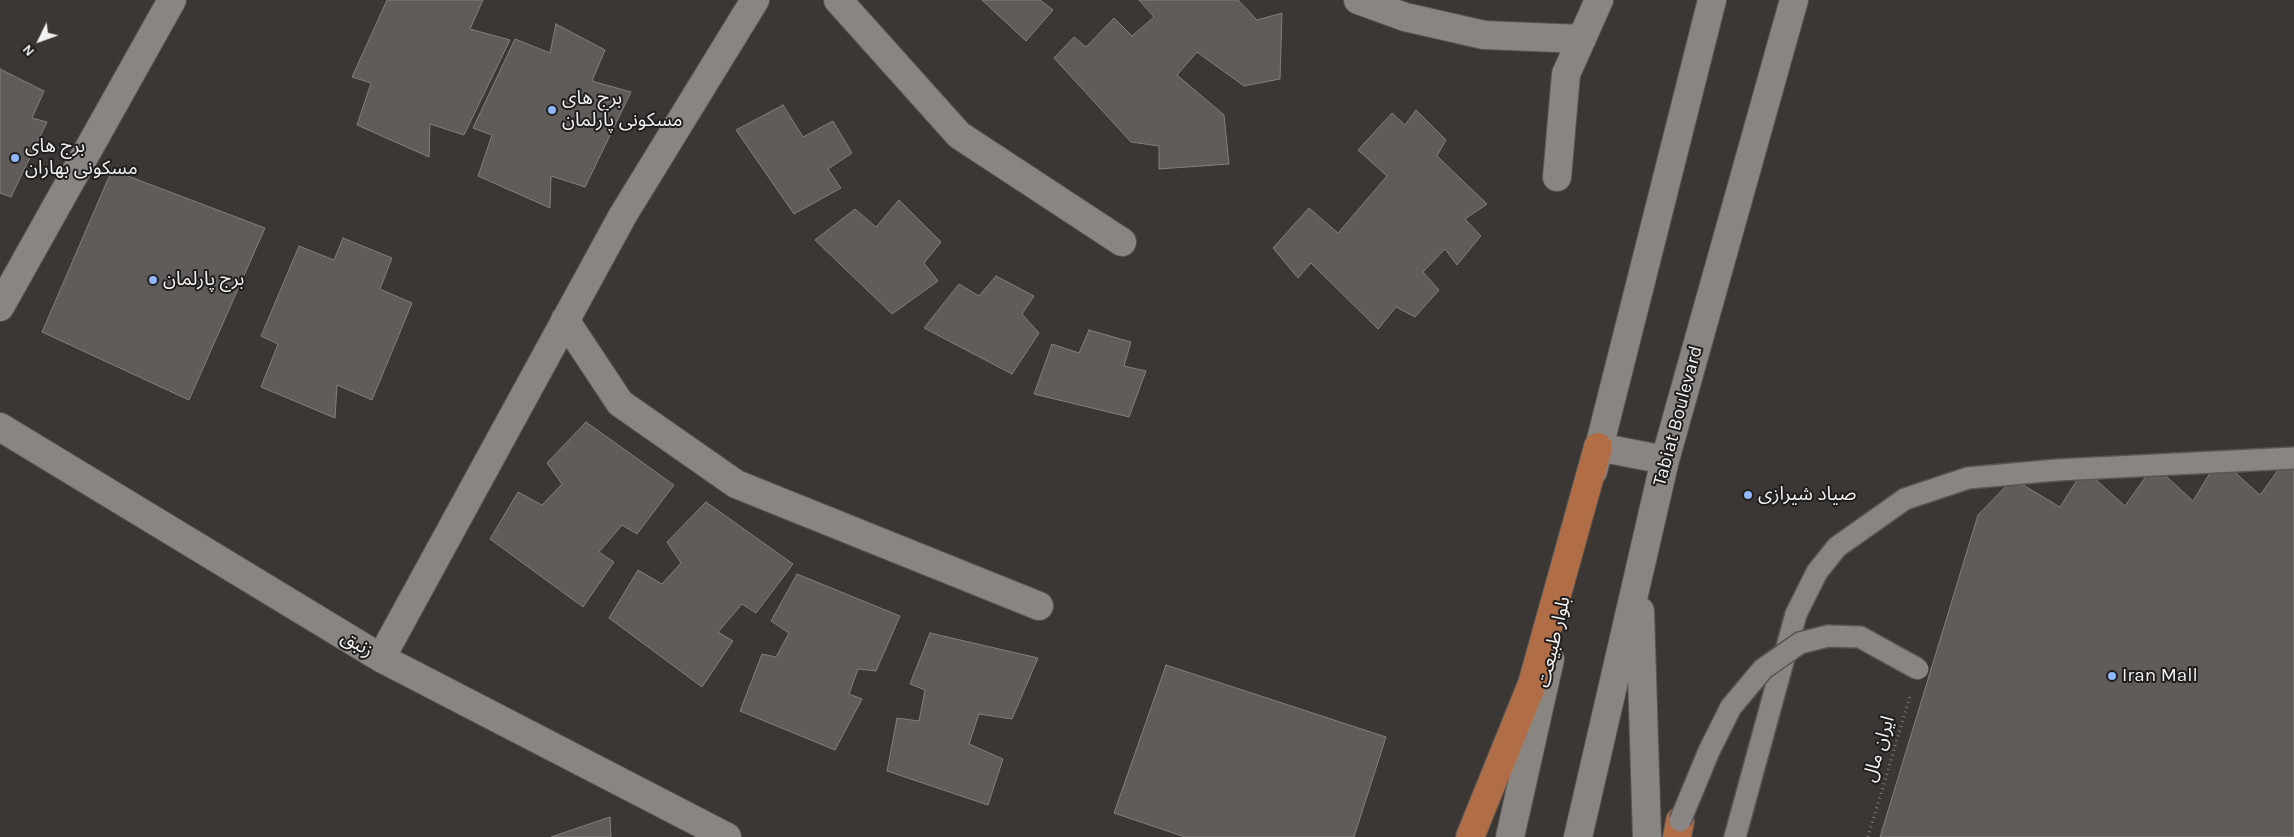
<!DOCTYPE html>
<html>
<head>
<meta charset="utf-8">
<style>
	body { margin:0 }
	#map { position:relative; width:2294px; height:837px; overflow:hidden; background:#3a3734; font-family:Karla,sans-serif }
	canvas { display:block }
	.north { position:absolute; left:15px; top:15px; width:50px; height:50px; -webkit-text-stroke:4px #201e1d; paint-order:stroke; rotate:228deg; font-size:14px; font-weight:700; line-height:20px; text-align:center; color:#f3f1f0 }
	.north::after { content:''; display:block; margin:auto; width:18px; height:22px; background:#f3f1f0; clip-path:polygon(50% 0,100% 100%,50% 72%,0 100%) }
</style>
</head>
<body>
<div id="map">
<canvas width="2294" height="837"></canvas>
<div class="north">N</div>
</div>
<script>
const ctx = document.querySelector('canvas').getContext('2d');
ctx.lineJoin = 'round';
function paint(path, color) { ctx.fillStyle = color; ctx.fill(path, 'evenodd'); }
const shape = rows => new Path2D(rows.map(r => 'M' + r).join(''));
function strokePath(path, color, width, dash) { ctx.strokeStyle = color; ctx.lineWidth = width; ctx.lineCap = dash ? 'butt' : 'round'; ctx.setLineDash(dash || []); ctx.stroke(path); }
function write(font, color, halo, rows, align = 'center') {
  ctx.font = font + ' Karla,"Noto Sans Arabic",sans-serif'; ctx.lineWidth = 4; ctx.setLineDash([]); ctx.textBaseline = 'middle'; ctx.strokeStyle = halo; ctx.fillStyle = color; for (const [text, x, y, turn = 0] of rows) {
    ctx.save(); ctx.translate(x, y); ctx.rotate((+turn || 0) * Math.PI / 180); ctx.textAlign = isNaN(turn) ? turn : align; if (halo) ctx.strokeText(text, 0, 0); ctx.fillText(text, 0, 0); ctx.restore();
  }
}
const building = shape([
	[387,0,483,0,470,29,510,40,464,135,430,124,429,157,357,125,371,83,352,77,387,0],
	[982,0,1040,0,1053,10,1026,41,982,0],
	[1139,0,1238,0,1257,20,1282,13,1280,79,1244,86,1197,52,1177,75,1224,115,1229,164,1159,169,1159,146,1131,142,1054,58,1074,37,1086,47,1114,18,1132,36,1154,17,1139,0],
	[556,24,605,50,592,81,631,92,585,187,551,176,550,208,478,176,492,135,473,128,515,39,550,53,556,24],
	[0,69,44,91,32,118,47,122,11,197,0,193,0,69],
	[783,105,803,137,833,121,852,153,828,169,841,188,794,214,736,130,783,105],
	[1416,110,1446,140,1437,156,1487,204,1465,219,1481,236,1457,265,1445,249,1423,272,1439,290,1415,317,1396,307,1378,329,1311,263,1298,278,1273,248,1309,208,1338,233,1387,176,1358,150,1392,113,1405,125,1416,110],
	[112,170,265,228,189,400,42,332,112,170],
	[899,200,941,242,924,263,938,281,892,314,815,240,855,209,876,227,899,200],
	[343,238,392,258,380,289,412,303,372,400,337,385,335,418,261,387,278,344,261,336,299,246,334,260,343,238],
	[996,276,1034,296,1022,314,1039,333,1012,374,924,328,959,284,979,296,996,276],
	[1089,330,1131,342,1124,366,1146,371,1129,417,1034,394,1052,344,1079,353,1089,330],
	[586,422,674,485,637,534,622,525,599,552,614,562,583,607,490,539,518,492,542,505,562,484,547,463,586,422],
	[2219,458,2260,495,2287,458,2294,464,2294,837,1880,837,1978,515,2013,479,2060,507,2084,469,2125,506,2154,465,2193,501,2219,458],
	[706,502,793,564,756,613,742,604,718,632,733,641,702,687,609,618,638,570,662,584,681,563,667,542,706,502],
	[797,574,900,616,876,671,858,669,849,694,862,699,835,750,740,711,762,654,776,657,789,633,771,621,797,574],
	[930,633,1038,658,1012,719,979,714,969,744,1003,759,988,805,887,771,897,718,919,721,925,690,910,684,930,633],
	[1166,665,1386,737,1354,837,1185,837,1114,813,1166,665],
	[610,817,611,837,551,837,610,817]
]);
paint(building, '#605c5a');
strokePath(building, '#847f7d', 1);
const lane = shape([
	[1735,837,1796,614,1817,572,1837,547,1905,499,1968,478,2057,470,2294,458]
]);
const street = shape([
	[838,0,959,135,1122,242],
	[1358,0,1405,17,1484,35,1582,39],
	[1557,177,1566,74,1599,0],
	[0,307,172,0],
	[565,320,620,403,736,484,1039,606],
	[0,427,381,658,727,837],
	[381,658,623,215,755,0]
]);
const secondary = shape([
	[1598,447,1665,460],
	[1593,471,1712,0],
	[1640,611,1647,837],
	[1510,837,1550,659],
	[1578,837,1665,460,1794,0]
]);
const highway = shape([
	[1470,837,1532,684,1598,447],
	[1677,837,1680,821]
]);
strokePath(lane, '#585553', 24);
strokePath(street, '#585553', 30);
strokePath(secondary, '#585553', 30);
strokePath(highway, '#585553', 30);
strokePath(shape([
	[1868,837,1910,696]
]), '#7d7a78', 3, [1, 4]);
strokePath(lane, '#898582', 21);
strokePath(street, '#898582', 28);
strokePath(secondary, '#898582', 28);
strokePath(highway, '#b16d45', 28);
const laneBridge = shape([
	[1680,821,1709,751,1731,707,1763,669,1800,643,1828,636,1860,637,1918,669]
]);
strokePath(laneBridge, '#585553', 24, []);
strokePath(laneBridge, '#898582', 21);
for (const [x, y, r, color] of [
	[552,110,5,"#8fb8fd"],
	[15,158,5,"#8fb8fd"],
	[153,280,5,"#8fb8fd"],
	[1748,495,5,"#8fb8fd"],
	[2112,676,5,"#8fb8fd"]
]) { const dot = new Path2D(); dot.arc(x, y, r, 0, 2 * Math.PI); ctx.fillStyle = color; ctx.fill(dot); strokePath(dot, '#201e1d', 2); }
write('19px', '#f3f1f0', '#201e1d', [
	["برج های",562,99],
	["مسکونی پارلمان",562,121],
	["برج های",25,147],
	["مسکونی بهاران",25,169],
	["برج پارلمان",163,280],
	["صیاد شیرازی",1758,495],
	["Iran Mall",2122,676]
], 'left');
write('19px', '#f3f1f0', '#201e1d', [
	["Tabiat Boulevard",1678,416,-75],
	["بلوار طبیعت",1554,642,-77],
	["زنبق",357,644,31],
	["ایران مال",1879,749,-73]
]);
</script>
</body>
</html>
